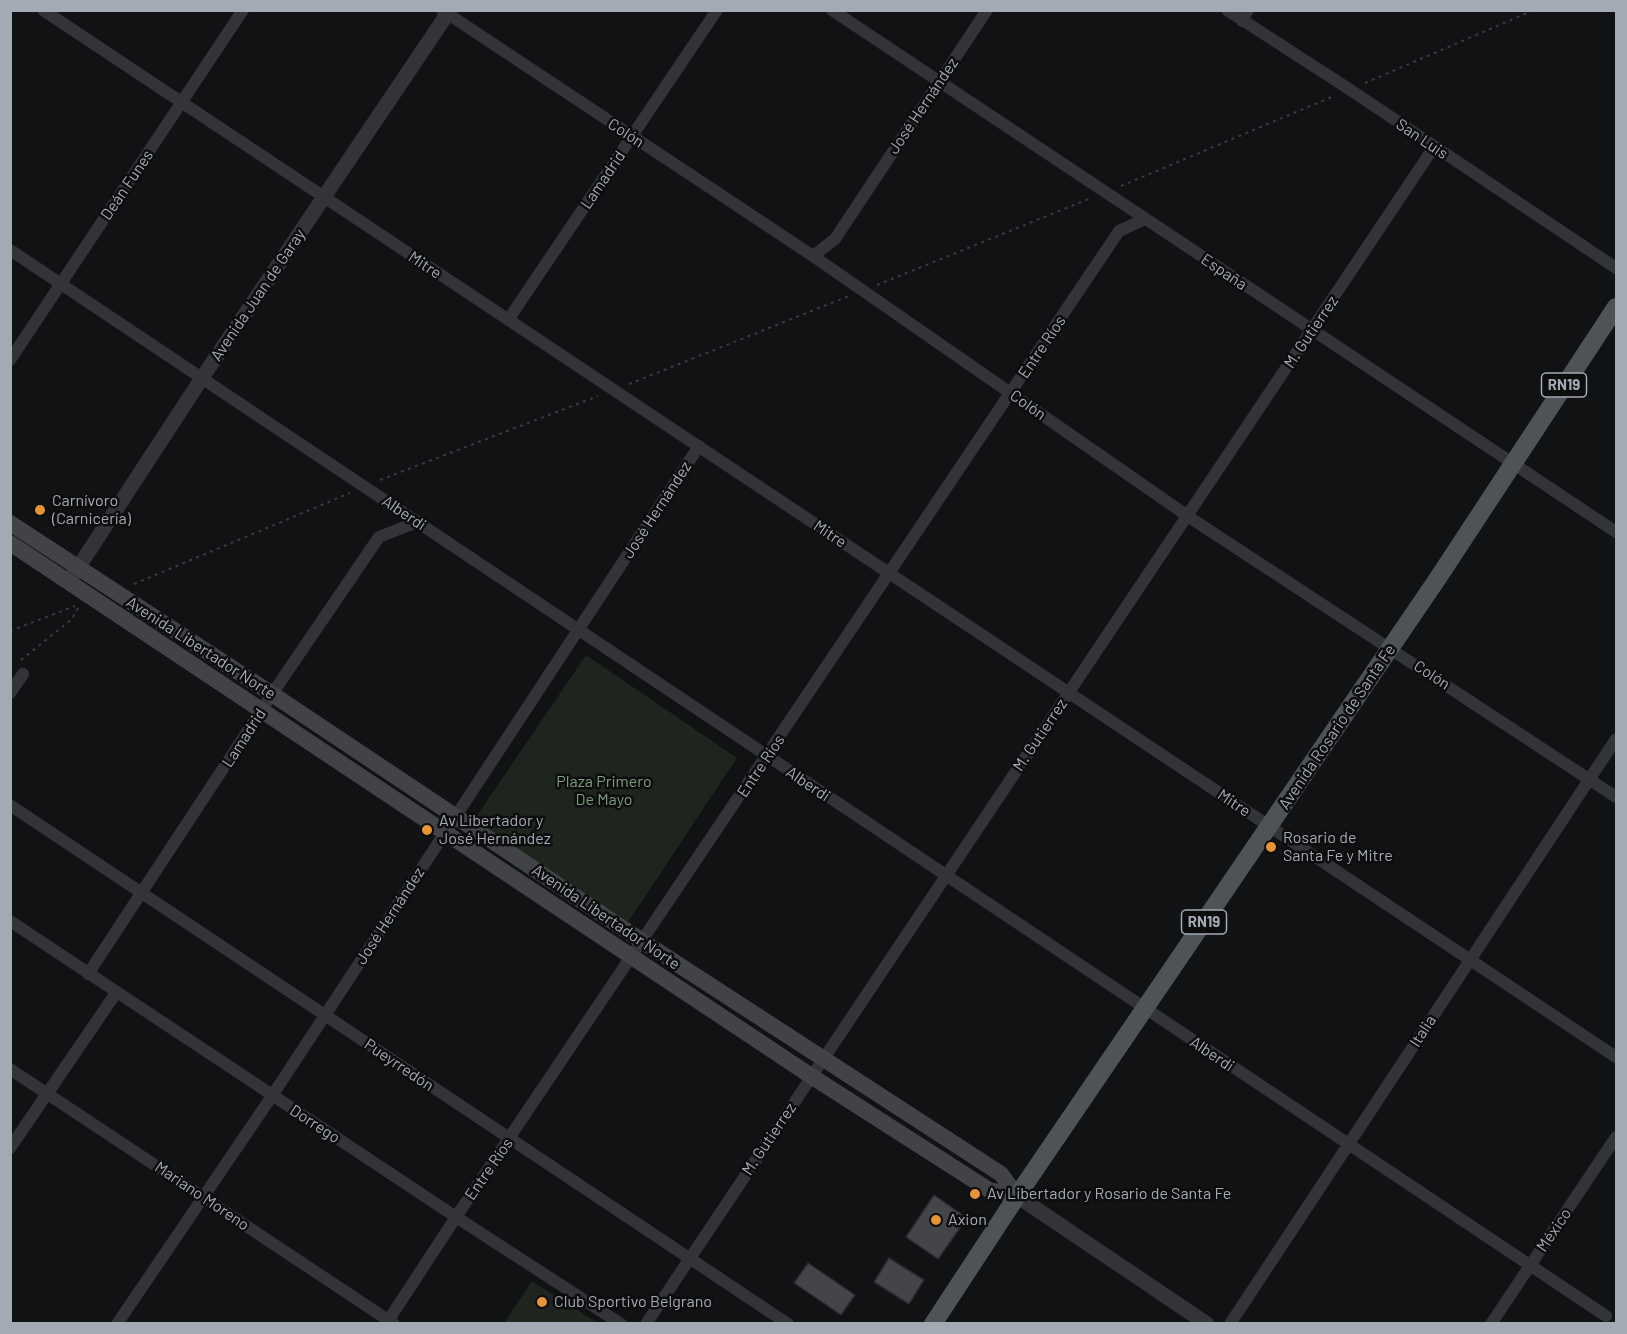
<!DOCTYPE html>
<html>
<head>
<meta charset="utf-8">
<style>
	body { margin:0 }
	#map { position:relative; width:1627px; height:1334px; overflow:hidden; background:#111213; font-family:Barlow,sans-serif }
	canvas { display:block }
	.frame { position:absolute; inset:0; border:12px solid #a4aab3; pointer-events:none }
</style>
</head>
<body>
<div id="map">
<canvas width="1627" height="1334"></canvas>
<div class="frame"></div>
</div>
<script>
const ctx = document.querySelector('canvas').getContext('2d');
ctx.lineJoin = 'round';
function paint(path, color) { ctx.fillStyle = color; ctx.fill(path, 'evenodd'); }
const shape = rows => new Path2D(rows.map(r => 'M' + r).join(''));
function strokePath(path, color, width, dash) { ctx.strokeStyle = color; ctx.lineWidth = width; ctx.lineCap = dash ? 'butt' : 'round'; ctx.setLineDash(dash || []); ctx.stroke(path); }
function write(font, color, halo, rows, align = 'center') {
  ctx.font = font + ' Barlow,sans-serif'; ctx.lineWidth = 5; ctx.setLineDash([]); ctx.textBaseline = 'middle'; ctx.strokeStyle = halo; ctx.fillStyle = color; for (const [text, x, y, turn = 0] of rows) {
    ctx.save(); ctx.translate(x, y); ctx.rotate((+turn || 0) * Math.PI / 180); ctx.textAlign = isNaN(turn) ? turn : align; if (halo) ctx.strokeText(text, 0, 0); ctx.fillText(text, 0, 0); ctx.restore();
  }
}
paint(shape([
	[586,655,737,758,628,922,474,820],
	[532,1281,598,1323,504,1323]
]), '#1e251e');
const building = shape([
	[934,1195,967,1218,938,1259,906,1237,934,1195],
	[889,1258,924,1280,909,1304,874,1282,889,1258],
	[808,1263,855,1295,841,1315,794,1283,808,1263]
]);
paint(building, '#434549');
strokePath(building, '#2c2c2f', 1.5);
strokePath(shape([
	[1365,83,1534,10],
	[1121,186,1334,96],
	[877,285,1091,198],
	[629,384,849,296],
	[380,480,598,396],
	[134,584,350,493],
	[10,631,75,606],
	[21,660,72,619,78,608]
]), '#393b3f', 2, [3, 4.5]);
strokePath(shape([
	[43,10,1616,1057],
	[442,10,813,256,1192,519,1616,797],
	[832,10,1616,532],
	[1227,10,1349,89,1616,268],
	[1242,21,1248,10],
	[10,250,1606,1316],
	[813,256,835,239,987,10],
	[508,320,717,10],
	[10,360,243,10],
	[10,693,23,674],
	[10,805,788,1324],
	[10,921,456,1217,621,1324],
	[88,974,272,694,379,537,417,522],
	[10,1069,394,1324],
	[10,1148,116,993],
	[117,1324,272,1096,699,446],
	[386,1324,456,1217,1119,231,1145,219],
	[646,1324,1434,147],
	[1230,1324,1616,739],
	[1491,1324,1616,1137]
]), '#333438', 12);
strokePath(shape([
	[72,577,202,378,450,10],
	[1017,1196,1207,1324]
]), '#333438', 15);
strokePath(shape([
	[10,523,272,694,642,941,1001,1174,1017,1196],
	[10,543,811,1076,989,1190,1017,1196]
]), '#414347', 16);
strokePath(shape([
	[933,1324,1017,1196,1438,578,1616,307]
]), '#4f5256', 18);
for (const [x, y, r, color] of [
	[40,510,6,"#e69436"],
	[427,830,6,"#e69436"],
	[1271,847,6,"#e69436"],
	[975,1194,6,"#e69436"],
	[936,1220,6,"#e69436"],
	[542,1302,6,"#e69436"]
]) { const dot = new Path2D(); dot.arc(x, y, r, 0, 2 * Math.PI); ctx.fillStyle = color; ctx.fill(dot); strokePath(dot, '#0d0d0e', 2); }
for (const [x, y, w] of [
	[1564,385,45],
	[1204,922,45]
]) { const box = new Path2D(); box.roundRect(x - w / 2, y - 12, w, 24, 4.5); ctx.fillStyle = '#0d0d0e'; ctx.fill(box); strokePath(box, '#a4aab3', 1.5); }
write('bold 15px', '#a4aab3', null, [
	["RN19",1564,385],
	["RN19",1204,922]
]);
write('16px', '#a4aab3', '#0d0d0e', [
	["José Hernández",923,106,-56],
	["Colón",626,133,33],
	["San Luis",1422,139,34],
	["Lamadrid",603,180,-56],
	["Deán Funes",127,185,-56],
	["Mitre",425,265,34],
	["España",1224,272,34],
	["Avenida Juan de Garay",258,295,-56],
	["M. Gutierrez",1311,332,-56],
	["Entre Ríos",1042,347,-56],
	["Colón",1028,405,35],
	["José Hernández",657,510,-57],
	["Alberdi",404,513,34],
	["Mitre",830,534,34],
	["Avenida Libertador Norte",201,648,33],
	["Colón",1432,675,33],
	["Avenida Rosario de Santa Fe",1337,727,-56],
	["M. Gutierrez",1040,735,-56],
	["Lamadrid",244,738,-57],
	["Entre Ríos",761,766,-56],
	["Alberdi",808,784,34],
	["Mitre",1234,803,34],
	["José Hernández",390,916,-57],
	["Avenida Libertador Norte",606,917,34],
	["Italia",1423,1031,-57],
	["Alberdi",1212,1054,34],
	["Pueyrredón",399,1065,34],
	["Dorrego",315,1124,33],
	["M. Gutierrez",769,1139,-56],
	["Entre Ríos",489,1169,-55],
	["Mariano Moreno",202,1196,34],
	["México",1554,1230,-56]
]);
write('16px', '#a4aab3', '#0d0d0e', [
	["Carnívoro",52,501],
	["(Carnicería)",52,519],
	["Av Libertador y",439,821],
	["José Hernández",439,839],
	["Rosario de",1283,838],
	["Santa Fe y Mitre",1283,856],
	["Av Libertador y Rosario de Santa Fe",987,1194],
	["Axion",948,1220],
	["Club Sportivo Belgrano",554,1302]
], 'left');
write('16px', '#7e9d7c', '#0d0d0e', [
	["Plaza Primero",604,782],
	["De Mayo",604,800]
]);
</script>
</body>
</html>
